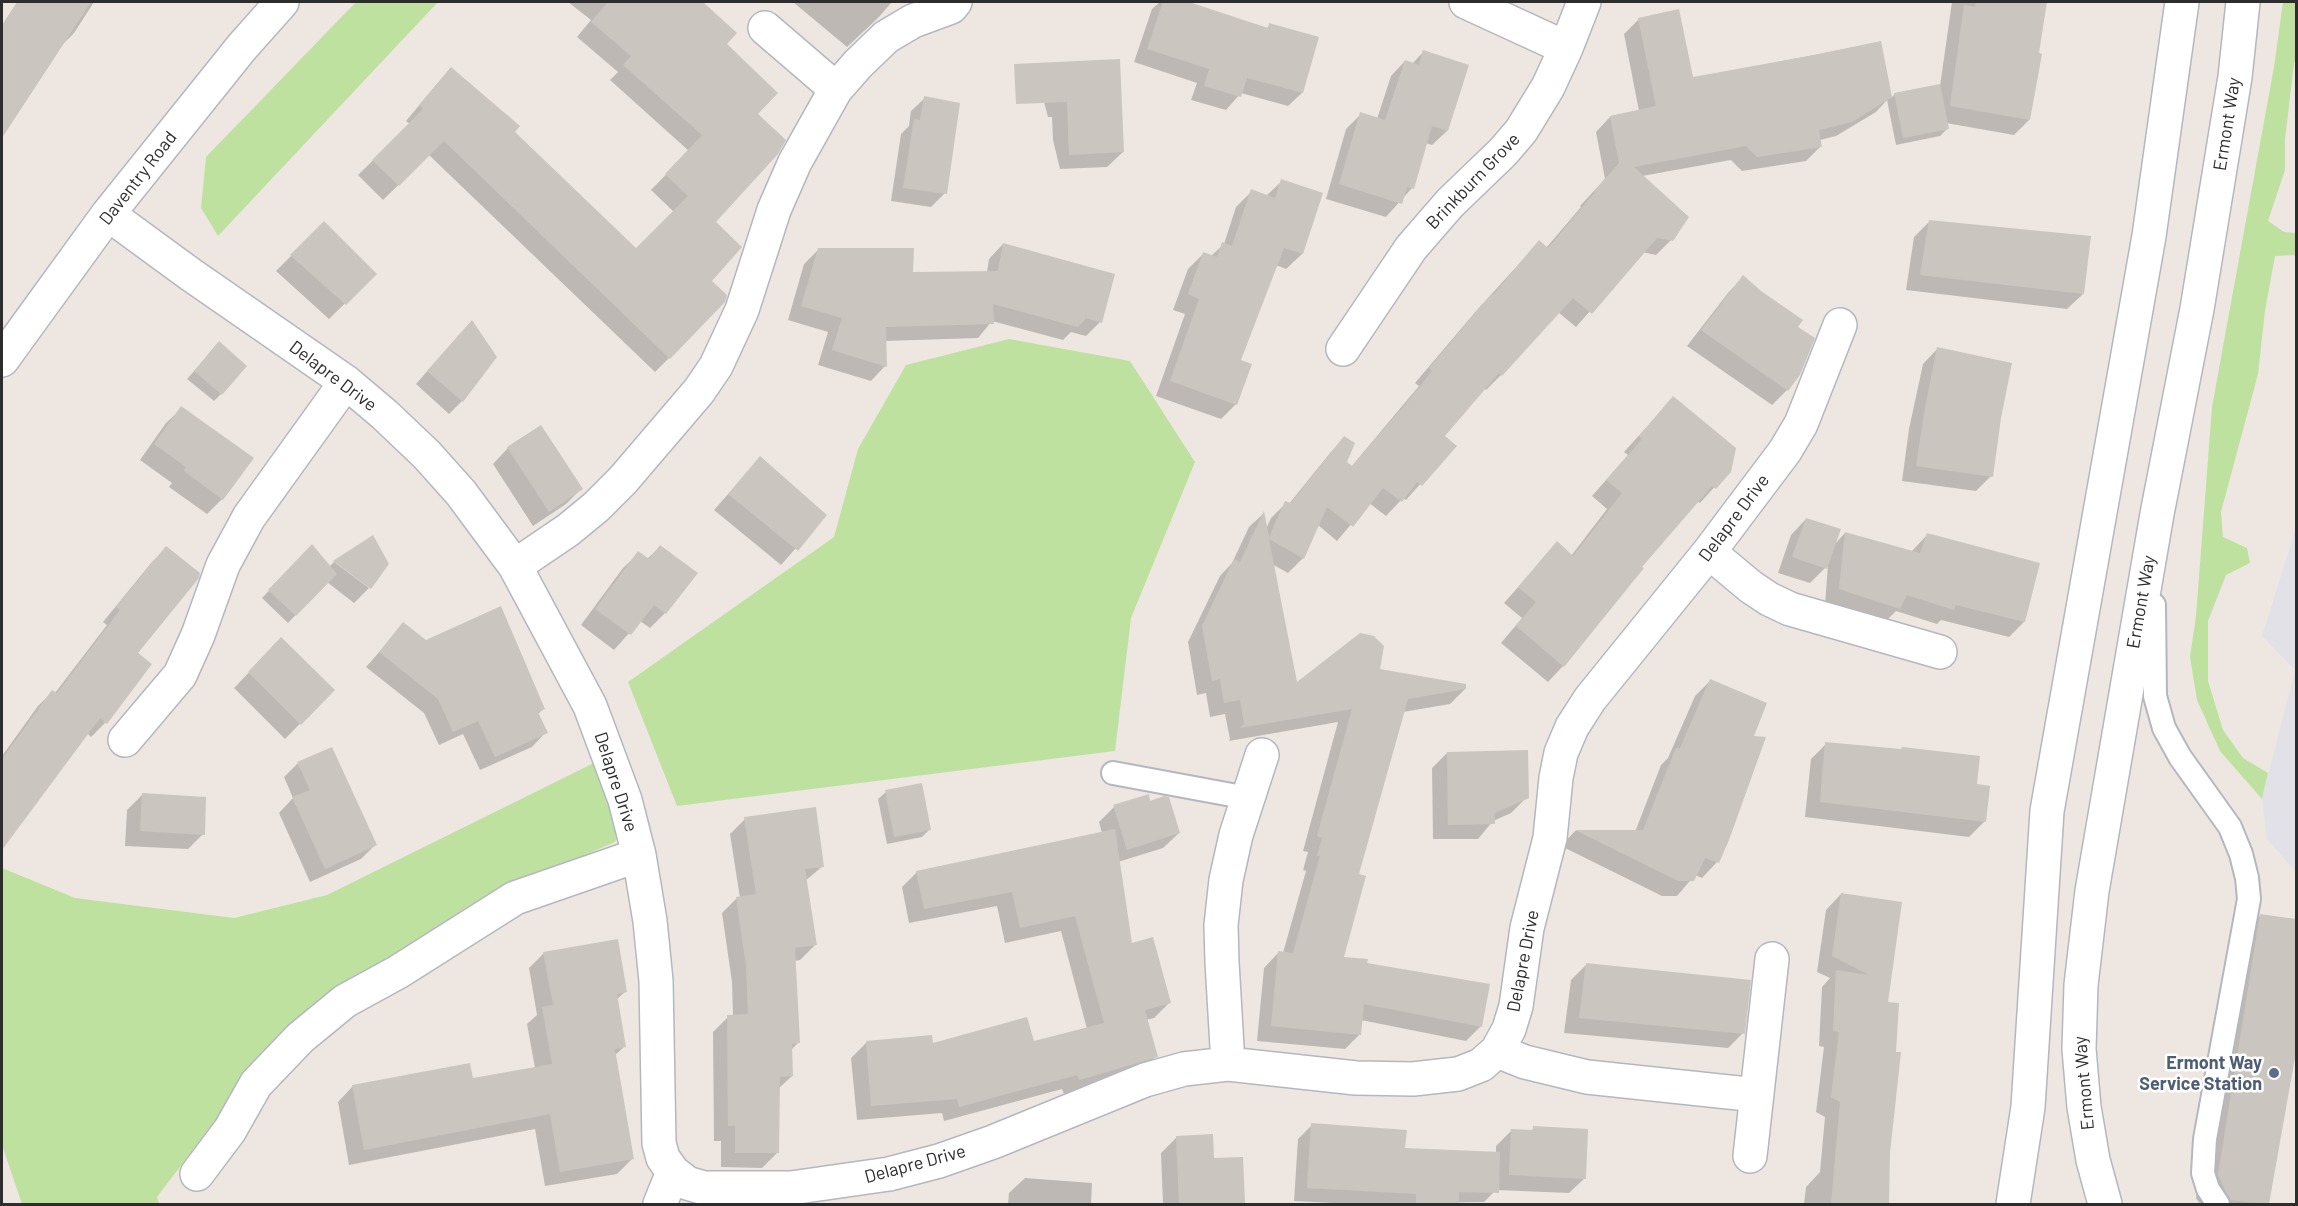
<!DOCTYPE html>
<html>
<head>
<meta charset="utf-8">
<style>
	body { margin:0 }
	#map { position:relative; width:2298px; height:1206px; overflow:hidden; background:#eee7e1; font-family:Barlow,sans-serif }
	canvas { display:block }
	.frame { position:absolute; inset:0; border:3px solid #2d2d2d; pointer-events:none }
</style>
</head>
<body>
<div id="map">
<canvas width="2298" height="1206"></canvas>
<div class="frame"></div>
</div>
<script>
const ctx = document.querySelector('canvas').getContext('2d');
ctx.lineJoin = 'round';
function paint(path, color) { ctx.fillStyle = color; ctx.fill(path, 'evenodd'); }
const shape = rows => new Path2D(rows.map(r => 'M' + r).join(''));
function strokePath(path, color, width, dash) { ctx.strokeStyle = color; ctx.lineWidth = width; ctx.lineCap = dash ? 'butt' : 'round'; ctx.setLineDash(dash || []); ctx.stroke(path); }
function write(font, color, halo, rows, align = 'center') {
  ctx.font = font + ' Barlow,sans-serif'; ctx.lineWidth = 5; ctx.setLineDash([]); ctx.textBaseline = 'middle'; ctx.strokeStyle = halo; ctx.fillStyle = color; for (const [text, x, y, turn = 0] of rows) {
    ctx.save(); ctx.translate(x, y); ctx.rotate((+turn || 0) * Math.PI / 180); ctx.textAlign = isNaN(turn) ? turn : align; if (halo) ctx.strokeText(text, 0, 0); ctx.fillText(text, 0, 0); ctx.restore();
  }
}
paint(shape([
	[2296,528,2296,872,2267,839,2262,799,2295,670,2262,636]
]), '#e2e1e7');
paint(shape([
	[356,2,438,2,218,236,201,208,206,157],
	[2283,2,2296,2,2296,58,2294,64,2285,139,2285,170,2268,221,2284,232,2296,233,2296,255,2275,256,2265,311,2258,374,2221,512,2223,537,2247,548,2250,563,2226,575,2208,621,2208,681,2223,730,2243,758,2268,773,2262,799,2220,751,2197,700,2190,657,2196,616,2212,407,2274,67],
	[1009,339,1130,361,1195,462,1131,618,1115,751,677,806,628,682,834,537,858,449,906,365],
	[600,760,622,827,615,842,470,905,285,1029,157,1197,159,1204,22,1204,2,1145,2,868,75,898,234,918,327,895]
]), '#bee1a0');
paint(shape([
	[18,2,94,2,74,33,60,47,2,132,2,27],
	[568,2,664,2,751,69,755,114,714,222,709,281,669,358,655,372,429,155,383,200,358,175,410,124,406,121,437,84,512,133,636,250,674,212,651,190,689,151,610,80,618,72,577,37,591,20],
	[793,2,892,2,878,18,847,47],
	[1160,2,1184,2,1266,29,1270,25,1302,93,1288,106,1241,93,1226,110,1191,100,1197,83,1134,62,1152,9],
	[1952,2,2045,2,2029,120,2014,135,1946,123,1947,129,1940,136,1896,145,1887,100,1876,112,1836,136,1820,140,1821,146,1806,161,1742,171,1731,160,1642,176,1671,240,1656,255,1642,252,1576,327,1558,312,1501,375,1486,390,1484,388,1443,436,1454,446,1406,500,1403,498,1386,516,1369,503,1337,541,1318,525,1303,558,1288,573,1272,564,1296,685,1379,670,1465,689,1450,704,1403,712,1357,875,1342,958,1366,965,1481,1026,1466,1041,1361,1020,1360,1034,1345,1049,1257,1041,1264,968,1278,953,1283,953,1306,871,1303,870,1308,852,1303,851,1338,722,1229,741,1230,739,1225,714,1210,717,1206,693,1197,695,1188,642,1220,576,1232,563,1249,527,1263,514,1266,529,1271,518,1286,503,1289,504,1330,453,1344,438,1345,463,1351,467,1419,386,1415,383,1477,310,1539,242,1546,248,1581,207,1580,206,1605,179,1596,132,1610,117,1639,111,1624,34,1639,19,1692,79,1880,42,1891,98,1895,94,1940,86],
	[1424,51,1467,66,1447,131,1432,145,1425,143,1412,188,1386,217,1326,199,1346,129,1361,114,1377,119,1391,76,1405,61,1412,64],
	[1053,63,1123,152,1107,167,1060,169,1053,140,1052,117,1048,117,1038,79],
	[925,98,945,193,931,207,891,201,901,134,909,126,911,111],
	[1282,181,1321,194,1302,254,1286,269,1276,265,1239,361,1236,404,1221,419,1156,396,1185,314,1173,310,1188,269,1204,253,1211,256,1224,244,1236,207,1252,191,1266,196],
	[1929,222,2083,294,2067,309,1906,290,1914,237],
	[324,223,375,274,329,319,276,271],
	[1003,244,1100,322,1086,336,1071,332,1063,340,992,321,978,338,885,341,885,366,871,381,818,365,828,332,788,320,804,264,819,249,911,273,987,272,989,259],
	[1743,277,1796,327,1787,390,1772,405,1687,346,1728,293],
	[459,335,462,401,449,414,416,384],
	[1938,348,1991,476,1976,491,1902,481,1909,429,1923,364],
	[212,351,221,394,214,401,187,379],
	[1673,398,1729,471,1700,503,1697,501,1640,567,1642,568,1563,666,1548,682,1501,643,1522,618,1504,603,1557,543,1571,556,1607,509,1592,496,1628,455,1624,452],
	[182,408,222,499,207,514,169,487,172,483,140,460,166,423],
	[508,448,581,489,566,504,533,526,493,464],
	[760,458,825,515,781,565,714,510],
	[1806,519,1834,545,1845,533,1911,552,1927,535,2024,622,2009,637,1941,620,1937,624,1896,611,1884,623,1825,605,1828,565,1810,583,1778,573,1791,535],
	[312,546,329,567,334,562,369,588,354,603,327,582,288,623,262,598],
	[660,547,665,613,650,628,640,621,614,650,581,625,623,568,639,553,647,559],
	[166,548,136,653,105,723,91,737,87,733,4,839,2,837,2,756,38,706,52,692,55,693,107,625,103,622,152,562],
	[404,624,426,642,543,709,538,714,546,732,532,747,480,770,463,734,439,745,424,713,366,667],
	[281,639,333,690,285,739,234,688],
	[1710,681,1752,737,1717,862,1702,878,1695,875,1677,896,1662,896,1561,846,1575,831,1635,832,1661,765,1668,758,1695,696],
	[1826,744,1976,785,1985,821,1969,837,1805,817,1811,759],
	[1447,753,1527,797,1511,813,1493,821,1478,839,1433,839,1432,768],
	[298,763,375,845,361,859,310,882,279,813,293,798,284,777],
	[886,792,930,829,922,837,887,844,878,799],
	[142,795,203,834,188,849,125,846,127,810],
	[1149,803,1179,833,1163,848,1118,862,1131,945,1169,1003,1154,1018,1146,1020,1156,1056,1141,1072,1064,1094,1062,1089,944,1121,942,1113,857,1120,851,1058,866,1043,1033,1043,1087,1029,1061,931,1005,943,997,906,909,923,902,887,917,872,1102,833,1099,822,1114,807],
	[745,819,823,866,805,881,815,945,800,960,794,961,798,1043,791,1050,792,1076,778,1089,777,1153,762,1168,721,1167,721,1141,714,1141,713,1032,728,1017,733,1016,732,982,722,913,737,898,740,898,730,834],
	[1841,894,1886,1004,1888,1204,1804,1204,1806,1187,1820,1172,1825,1117,1816,1112,1824,1047,1819,1046,1822,987,1830,978,1817,972,1826,910],
	[2261,915,2296,921,2296,1044,2267,1204,2200,1204,2196,1198,2238,937],
	[544,953,626,991,616,1000,625,1046,614,1056,633,1158,617,1174,545,1186,535,1129,349,1165,338,1102,353,1086,472,1079,535,1068,527,1024,537,1015,529,968],
	[1587,964,1743,1033,1728,1048,1564,1033,1571,980],
	[1312,1125,1404,1150,1496,1153,1496,1146,1512,1130,1530,1132,1534,1128,1585,1178,1569,1193,1496,1190,1484,1202,1352,1204,1294,1201,1298,1139],
	[1176,1138,1212,1160,1243,1202,1241,1204,1163,1204,1161,1153],
	[1025,1178,1092,1183,1091,1204,1008,1204,1009,1193]
]), '#0003');
paint(shape([
	[17,2,91,2,2,138,2,25],
	[608,2,703,2,737,33,727,44,778,93,758,114,786,140,778,154,716,222,742,247,712,281,727,295,725,302,670,359,444,141,399,186,372,160,423,109,419,105,451,67,520,126,515,132,636,248,688,196,665,174,702,135,623,65,631,56,591,22],
	[1163,2,1189,2,1268,28,1269,23,1319,37,1303,93,1247,78,1241,97,1204,86,1209,69,1147,49],
	[1976,2,2047,2,2039,53,2042,54,2030,120,1950,106,1964,5,1975,7],
	[1679,9,1693,77,1814,55,1881,41,1892,97,1852,122,1819,130,1822,147,1757,157,1746,146,1634,167,1689,217,1673,241,1657,238,1592,314,1573,298,1502,376,1499,373,1445,436,1457,446,1422,486,1417,482,1402,502,1383,488,1353,527,1327,507,1304,559,1269,539,1297,682,1360,633,1374,636,1384,646,1380,669,1466,684,1466,689,1408,699,1359,874,1366,876,1344,957,1368,959,1367,963,1490,984,1482,1027,1364,1004,1361,1035,1271,1026,1278,951,1293,953,1320,856,1317,856,1322,838,1317,836,1352,709,1240,728,1244,724,1240,700,1224,703,1220,679,1212,681,1202,626,1234,559,1240,562,1264,511,1269,537,1285,501,1291,503,1344,436,1355,443,1347,462,1352,466,1404,406,1432,371,1429,368,1492,293,1493,295,1539,240,1548,248,1595,192,1594,191,1619,163,1610,116,1656,106,1638,18],
	[1423,50,1469,65,1448,131,1432,126,1414,189,1407,187,1402,204,1339,184,1360,112,1385,120,1405,60,1419,65],
	[1120,59,1124,152,1069,155,1067,102,1016,104,1014,64],
	[1940,84,1949,129,1903,138,1894,93],
	[924,96,960,103,947,194,903,188,914,119,920,120],
	[1281,179,1323,193,1303,254,1284,248,1241,360,1252,364,1237,405,1170,381,1199,299,1188,294,1203,252,1217,257,1222,242,1232,246,1251,189,1275,198],
	[1929,220,2091,236,2084,294,1920,275],
	[324,221,377,274,346,305,290,255],
	[1003,243,1115,274,1102,323,1086,318,1078,327,993,304,994,324,886,327,887,367,832,350,842,318,801,306,818,248,914,248,913,272,998,271],
	[1743,275,1761,291,1803,320,1798,327,1815,338,1800,375,1788,391,1701,330],
	[472,320,497,357,463,402,427,371],
	[219,341,247,366,222,395,194,371],
	[1937,347,2012,363,2001,418,1993,477,1916,466,1924,413],
	[1673,396,1736,448,1731,472,1716,489,1712,486,1642,567,1644,568,1564,667,1516,626,1536,602,1518,587,1557,541,1573,556,1622,493,1606,480,1642,439,1639,436],
	[181,406,254,458,223,500,184,471,186,467,154,444],
	[541,425,583,489,549,512,507,447],
	[760,456,827,515,798,551,728,494],
	[1806,518,1841,529,1827,569,1792,557],
	[1845,532,1920,553,1927,533,2040,563,2025,622,1956,605,1954,610,1907,595,1900,609,1839,589],
	[373,535,389,564,371,589,333,561],
	[312,544,337,574,296,616,268,590],
	[660,545,698,573,666,614,654,605,631,635,595,609,638,551,649,559],
	[166,546,200,573,199,578,138,653,152,664,107,724,100,718,2,850,2,759,52,690,57,693,120,610,116,607],
	[501,606,545,709,538,712,548,733,495,757,478,721,453,732,438,699,379,652,403,622,426,640],
	[281,637,335,690,301,725,248,672],
	[1710,679,1767,703,1754,736,1766,737,1729,840,1719,863,1705,858,1694,881,1678,881,1575,830,1643,830,1676,748,1680,748],
	[1825,742,1901,749,1902,747,1980,756,1977,784,1990,786,1986,822,1820,802],
	[332,747,377,845,325,869,292,797,310,790,297,762],
	[1528,750,1529,798,1495,813,1495,824,1448,825,1447,752],
	[922,783,931,830,894,837,885,790],
	[142,793,206,797,205,835,140,831],
	[1149,794,1150,801,1164,796,1169,797,1180,833,1127,850,1113,805],
	[816,807,824,867,805,869,817,945,795,948,800,1043,792,1044,793,1076,780,1077,779,1153,735,1153,735,1126,728,1126,727,1015,748,1014,746,966,736,897,756,894,744,817],
	[1115,829,1132,943,1153,937,1171,1003,1145,1010,1158,1057,1079,1080,1077,1075,959,1107,957,1099,871,1106,866,1041,932,1035,933,1043,1027,1017,1034,1041,1104,1023,1075,916,1020,928,1012,892,924,909,916,871],
	[1841,893,1902,902,1888,1002,1899,1003,1896,1052,1901,1052,1890,1153,1889,1204,1831,1204,1840,1102,1831,1097,1839,1032,1833,1031,1836,970,1869,975,1832,956],
	[2260,914,2296,919,2296,1052,2269,1204,2230,1200,2218,1175],
	[618,939,627,992,617,994,626,1047,615,1049,634,1159,560,1172,550,1114,364,1150,352,1085,470,1063,473,1078,552,1064,542,1007,553,1005,543,952],
	[1586,963,1751,980,1745,1034,1579,1018],
	[1311,1123,1407,1130,1405,1148,1500,1152,1499,1193,1459,1192,1459,1204,1416,1204,1416,1194,1307,1188],
	[1533,1126,1588,1129,1586,1179,1509,1175,1511,1129,1533,1130],
	[1213,1134,1214,1158,1243,1157,1245,1203,1179,1204,1176,1136]
]), '#cac5bf');
const service = shape([
	[2154,605,2155,696,2164,728,2180,757,2230,827,2241,854,2247,878,2249,899,2205,1139,2203,1173,2208,1189,2218,1204],
	[1113,773,1248,798]
]);
const minor = shape([
	[1466,2,1566,48],
	[765,28,836,89],
	[108,214,190,274,346,382,385,415,427,455,461,493,515,566,590,706,625,800,639,855,650,921,656,981,659,1143,663,1158,673,1172,687,1183,704,1188,791,1188,889,1174,939,1161,993,1142,1145,1080,1184,1069,1228,1064,1356,1078,1413,1079,1458,1074,1481,1065,1497,1051,1509,1029,1516,1006,1527,928,1550,838,1556,778,1561,753,1572,727,1590,699,1709,552,1785,451,1801,424,1840,325],
	[1343,349,1411,248,1450,203,1503,152,1521,131,1548,87,1566,48,1584,2],
	[2,360,108,214,242,47,282,2],
	[1709,552,1751,587,1769,599,1790,609,1940,652],
	[515,566,568,530,596,507,623,480,699,391,716,366,742,310,774,210,795,162,836,89,858,64,886,37,913,21,951,7,955,2],
	[125,740,180,675,198,635,223,565,249,517,346,382],
	[1497,1051,1525,1062,1587,1077,1757,1095],
	[1228,1064,1222,962,1221,925,1226,880,1236,835,1262,755],
	[1750,1156,1772,959],
	[197,1174,230,1130,256,1084,300,1038,345,1001,398,972,515,898,639,855],
	[660,1204,673,1172]
]);
const tertiary = shape([
	[2013,1204,2028,1107,2047,811,2149,236,2182,2],
	[2105,1204,2093,1160,2084,1107,2079,1049,2081,985,2092,891,2157,514,2197,309,2235,77,2243,2]
]);
strokePath(service, '#b4b7c0', 26);
strokePath(minor, '#b4b7c0', 36);
strokePath(tertiary, '#b4b7c0', 36);
strokePath(service, '#fff', 22);
strokePath(minor, '#fff', 33);
strokePath(tertiary, '#fff', 33);
for (const [x, y, r, color] of [
	[2274,1073,6,"#5c6f8a"]
]) { const dot = new Path2D(); dot.arc(x, y, r, 0, 2 * Math.PI); ctx.fillStyle = color; ctx.fill(dot); strokePath(dot, '#fff', 2); }
write('18px', '#2d2d2d', '#fff', [
	["Ermont Way",2227,124,-81],
	["Daventry Road",138,178,-52],
	["Brinkburn Grove",1473,181,-46],
	["Delapre Drive",333,376,37],
	["Delapre Drive",1734,518,-53],
	["Ermont Way",2141,602,-80],
	["Delapre Drive",616,782,72],
	["Delapre Drive",1523,961,-79],
	["Ermont Way",2084,1083,-95],
	["Delapre Drive",915,1164,-15]
]);
write('bold 18px', '#4e5e75', '#fff', [
	["Ermont Way",2262,1063],
	["Service Station",2262,1084]
], 'right');
</script>
</body>
</html>
